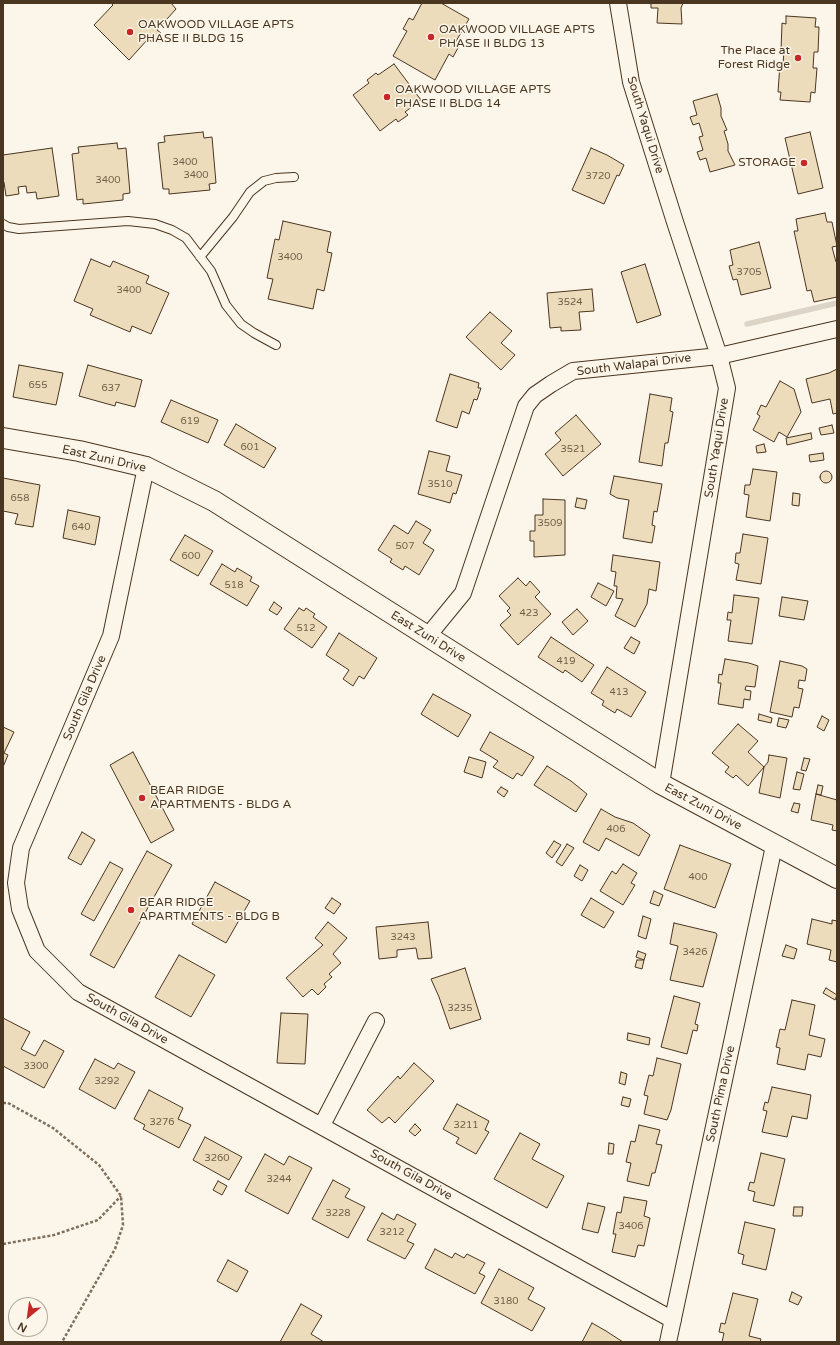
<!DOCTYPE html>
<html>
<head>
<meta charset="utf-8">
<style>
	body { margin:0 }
	#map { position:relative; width:840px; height:1345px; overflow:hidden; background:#fbf6e9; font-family:"Varela Round",sans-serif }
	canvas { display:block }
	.frame { position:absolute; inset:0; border:4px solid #4a3520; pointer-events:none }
	.north { position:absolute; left:8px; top:1297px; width:40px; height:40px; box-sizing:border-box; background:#fbf6e9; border:1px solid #b4a999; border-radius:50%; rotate:209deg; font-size:11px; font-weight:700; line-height:16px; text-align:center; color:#4a3520 }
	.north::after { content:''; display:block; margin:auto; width:14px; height:18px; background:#c62828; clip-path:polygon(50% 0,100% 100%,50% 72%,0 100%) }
</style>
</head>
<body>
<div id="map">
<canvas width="840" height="1345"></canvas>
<div class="frame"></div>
<div class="north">N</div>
</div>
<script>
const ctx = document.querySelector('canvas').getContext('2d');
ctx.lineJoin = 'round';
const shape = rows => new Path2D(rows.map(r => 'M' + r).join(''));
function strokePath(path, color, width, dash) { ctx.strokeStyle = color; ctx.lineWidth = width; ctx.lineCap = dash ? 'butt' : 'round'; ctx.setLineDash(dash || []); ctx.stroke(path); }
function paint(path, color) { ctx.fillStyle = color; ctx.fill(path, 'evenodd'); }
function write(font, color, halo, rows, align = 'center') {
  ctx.font = font + ' "Varela Round",sans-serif'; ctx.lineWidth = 3; ctx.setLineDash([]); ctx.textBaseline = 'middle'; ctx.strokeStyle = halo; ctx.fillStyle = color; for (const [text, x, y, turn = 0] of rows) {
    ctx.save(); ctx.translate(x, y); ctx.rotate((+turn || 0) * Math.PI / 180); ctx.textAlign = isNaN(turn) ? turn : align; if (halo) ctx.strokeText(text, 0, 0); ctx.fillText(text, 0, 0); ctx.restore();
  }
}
strokePath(shape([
	[747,324,837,303]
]), '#dcd4c6', 5.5);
const building = shape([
	[111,3,171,3,176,9,157,30,161,33,152,42,148,39,129,60,94,25,113,5,111,3],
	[422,3,441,3,469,19,455,43,459,46,453,57,449,54,435,80,393,56,407,31,403,29,409,18,413,20,422,3],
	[651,3,683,3,681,8,682,24,657,23,658,8,651,8,651,3],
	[786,16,816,18,815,27,819,27,818,52,814,52,813,68,817,68,815,93,811,92,810,102,780,100,781,92,778,92,780,64,783,64,784,51,781,51,782,23,786,24,786,16],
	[394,64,421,100,405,112,408,115,398,122,396,119,380,131,353,95,369,83,367,80,376,73,378,75,394,64],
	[717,94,721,108,721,116,727,130,724,131,728,144,728,151,735,165,710,172,706,158,700,160,697,152,703,150,699,137,703,136,699,123,693,125,690,117,697,115,693,101,717,94],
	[203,132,204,138,212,137,216,183,209,184,210,190,169,194,169,189,163,189,158,143,165,142,164,136,203,132],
	[810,132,823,188,798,194,785,138,810,132],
	[117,143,118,149,126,148,130,193,123,194,123,200,83,204,83,199,77,200,72,154,79,153,78,147,117,143],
	[52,148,59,196,37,199,36,192,27,193,26,186,18,187,19,194,6,196,4,182,3,183,3,155,52,148],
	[591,148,607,155,624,165,619,176,617,175,604,204,572,190,591,148],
	[825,213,827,222,832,222,837,246,832,247,836,262,837,262,837,297,814,302,811,290,807,291,794,231,798,231,796,219,825,213],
	[283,221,331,232,327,252,332,253,324,291,317,289,313,309,268,299,273,279,267,278,275,239,279,240,283,221],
	[759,242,771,288,741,295,737,279,733,280,729,266,733,265,730,250,759,242],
	[91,259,110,267,113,261,149,276,146,283,169,293,151,334,132,326,130,332,90,315,93,309,74,301,91,259],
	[645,264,661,315,637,323,621,272,645,264],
	[592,289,594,311,579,312,581,330,561,331,561,327,550,328,547,293,592,289],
	[490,312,512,331,501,343,515,355,501,370,466,337,490,312],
	[19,365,63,373,56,405,13,397,19,365],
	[88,365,142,380,135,407,116,402,115,406,79,396,88,365],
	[837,369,837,413,833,414,830,399,812,403,806,379,829,373,837,369],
	[450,374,479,383,478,388,481,388,477,400,474,399,469,414,462,411,457,428,436,421,450,374],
	[780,381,794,389,801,412,787,437,779,432,774,442,753,430,760,416,757,414,761,405,766,407,780,381],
	[650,394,672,398,670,411,673,412,668,443,665,443,662,466,639,462,650,394],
	[171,400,218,420,208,443,161,422,171,400],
	[576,415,601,444,563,476,545,454,561,440,555,433,576,415],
	[236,424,276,448,264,468,224,445,236,424],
	[832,425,834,433,821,435,819,428,832,425],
	[811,433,812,439,787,445,786,438,811,433],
	[764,444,766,452,757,453,756,446,764,444],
	[429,451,450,456,446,471,462,475,456,494,453,493,450,503,418,494,429,451],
	[823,453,824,460,810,462,809,455,823,453],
	[753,469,777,472,770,521,746,517,749,495,744,494,745,485,750,485,753,469],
	'820 477a6 6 0 1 1 12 0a6 6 0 1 1-12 0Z',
	[614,476,662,484,657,512,654,511,652,525,655,526,652,543,623,538,629,500,617,498,610,494,614,476],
	[3,478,40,485,33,527,15,524,18,514,3,511,3,478],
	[793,493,800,494,799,506,792,505,793,493],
	[577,498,587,500,585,509,575,507,577,498],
	[543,499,565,500,565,555,534,557,534,541,530,541,530,531,535,531,535,515,543,515,543,499],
	[68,510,100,517,95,545,63,538,68,510],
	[416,521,431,530,423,543,434,550,419,575,405,566,403,570,390,562,392,559,378,550,394,525,408,534,416,521],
	[743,534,768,538,761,584,736,580,739,564,735,563,736,553,740,553,743,534],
	[185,535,213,551,198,576,170,560,185,535],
	[613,555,660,562,656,591,649,589,647,604,635,627,615,616,623,599,616,598,617,586,614,586,616,572,611,571,613,555],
	[222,564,235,572,237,568,252,577,250,581,259,586,247,606,210,584,222,564],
	[518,578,526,586,530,581,540,592,535,597,551,614,518,645,500,625,511,615,507,611,510,608,499,596,518,578],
	[598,583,614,591,606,606,591,597,598,583],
	[734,595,759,598,752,644,728,641,731,620,727,620,728,612,732,613,734,595],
	[782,597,808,601,804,620,779,616,782,597],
	[274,602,282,608,277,615,269,610,274,602],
	[299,608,304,611,306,608,315,614,313,617,327,627,312,648,284,629,299,608],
	[577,609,588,621,573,635,562,622,577,609],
	[339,633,377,658,364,679,359,676,353,686,343,679,349,670,326,655,339,633],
	[551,637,594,665,582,682,565,670,563,673,538,657,551,637],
	[631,637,640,642,634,654,624,648,631,637],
	[725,659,749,663,758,666,755,687,746,686,745,690,751,691,750,700,744,699,743,708,718,704,721,683,718,683,719,674,722,675,725,659],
	[780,661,802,666,807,669,805,681,799,680,798,688,803,689,799,708,794,707,792,717,770,712,780,661],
	[607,667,646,692,631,717,617,709,615,713,602,705,604,701,591,693,607,667],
	[433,694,471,715,458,737,421,714,433,694],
	[759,714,772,718,771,723,758,720,759,714],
	[822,716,829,720,824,731,817,727,822,716],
	[779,718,789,720,786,728,777,726,779,718],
	[738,724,758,741,748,752,764,767,748,786,736,775,733,778,725,772,729,767,712,753,738,724],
	[3,727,14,732,4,753,8,755,3,767,3,727],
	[490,732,534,757,522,776,517,773,513,779,493,767,498,761,480,750,490,732],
	[133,752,174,830,151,843,110,765,133,752],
	[769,755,787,758,780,798,759,793,764,767,768,762,769,755],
	[469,757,486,762,482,778,464,772,469,757],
	[804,758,810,759,806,771,801,770,804,758],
	[547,766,571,781,587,794,576,812,534,785,547,766],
	[797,772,804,774,800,790,793,789,797,772],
	[818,785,823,786,821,795,816,794,818,785],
	[501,787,508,791,504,797,497,792,501,787],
	[816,794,837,800,837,831,832,830,833,825,811,820,816,794],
	[794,803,800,804,798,813,791,811,794,803],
	[601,809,615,817,633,823,650,835,639,856,606,838,599,851,583,842,601,809],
	[82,832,95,840,81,865,68,858,82,832],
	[554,841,561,845,552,858,546,853,554,841],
	[567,844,574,848,562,866,556,862,567,844],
	[680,845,731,864,715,908,664,889,680,845],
	[147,851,172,865,114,968,90,955,147,851],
	[110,862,123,869,94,921,81,914,110,862],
	[623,864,637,873,631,883,635,885,623,905,600,891,612,871,616,874,623,864],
	[580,865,588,870,582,881,574,876,580,865],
	[215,882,250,901,226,943,192,924,215,882],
	[654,891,663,895,659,906,650,903,654,891],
	[332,898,341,904,334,914,325,908,332,898],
	[591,898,614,912,604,928,581,915,591,898],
	[643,916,651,919,646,939,638,936,643,916],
	[812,919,832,924,832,920,837,921,837,962,829,960,831,950,807,944,812,919],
	[328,922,347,938,333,954,341,963,329,974,332,977,324,984,326,987,318,995,312,989,303,997,286,978,323,945,315,938,328,922],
	[428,922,432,958,418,959,416,948,397,950,397,957,379,959,376,927,428,922],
	[674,923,716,933,717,935,703,987,670,980,678,946,670,944,674,923],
	[786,945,797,949,794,959,782,956,786,945],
	[638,951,646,954,644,960,636,957,638,951],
	[179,955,215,975,191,1017,155,997,179,955],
	[637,960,644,960,642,969,635,967,637,960],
	[465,968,481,1019,450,1029,439,997,431,979,465,968],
	[826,988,837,995,835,1000,823,993,826,988],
	[674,996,700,1003,695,1024,698,1025,697,1031,693,1030,687,1054,661,1047,674,996],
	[792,1000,815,1005,809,1035,825,1039,821,1057,808,1054,805,1070,777,1064,780,1048,776,1047,780,1029,785,1030,792,1000],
	[281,1013,308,1014,305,1064,277,1063,281,1013],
	[3,1018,30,1032,21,1049,35,1056,44,1040,64,1051,44,1088,3,1066,3,1018],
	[628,1033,650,1038,649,1045,627,1040,628,1033],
	[657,1058,681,1064,671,1110,667,1120,644,1114,648,1096,644,1095,649,1075,653,1076,657,1058],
	[95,1059,114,1069,118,1063,135,1072,115,1109,79,1089,95,1059],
	[414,1063,434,1081,395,1123,389,1117,382,1123,367,1110,398,1076,400,1079,414,1063],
	[621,1072,627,1074,625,1085,619,1083,621,1072],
	[772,1087,811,1095,807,1119,792,1116,787,1137,762,1132,767,1111,763,1110,765,1102,768,1103,772,1087],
	[149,1090,183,1108,178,1119,191,1125,179,1148,143,1129,145,1125,134,1119,149,1090],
	[623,1097,631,1099,629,1107,621,1105,623,1097],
	[457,1104,489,1121,485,1130,489,1132,476,1154,456,1143,459,1138,443,1129,457,1104],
	[415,1124,421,1130,415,1136,409,1131,415,1124],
	[639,1125,660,1130,656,1144,662,1145,655,1173,652,1173,649,1186,627,1181,631,1163,626,1162,631,1141,635,1142,639,1125],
	[520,1133,540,1144,532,1159,564,1176,547,1208,494,1179,520,1133],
	[205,1137,242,1157,229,1180,193,1160,205,1137],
	[609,1143,614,1144,613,1154,608,1154,609,1143],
	[761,1153,785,1159,774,1206,753,1201,755,1192,748,1190,750,1182,754,1183,761,1153],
	[265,1154,284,1165,289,1156,312,1168,288,1214,245,1191,265,1154],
	[333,1180,350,1189,345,1197,365,1207,348,1238,312,1219,333,1180],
	[218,1181,227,1186,222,1195,213,1190,218,1181],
	[624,1197,647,1201,644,1216,650,1218,644,1246,638,1245,635,1257,612,1252,616,1234,613,1234,617,1212,621,1213,624,1197],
	[588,1203,605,1207,598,1233,582,1229,588,1203],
	[794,1207,803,1207,802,1216,793,1216,794,1207],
	[382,1213,394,1220,397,1214,416,1224,407,1241,414,1244,405,1259,367,1240,382,1213],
	[745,1222,775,1229,766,1270,742,1264,744,1255,738,1253,745,1222],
	[435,1249,452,1258,455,1253,464,1258,467,1254,485,1263,479,1273,485,1276,475,1294,425,1268,435,1249],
	[228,1260,248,1271,237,1292,217,1281,228,1260],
	[499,1269,534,1288,528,1299,545,1308,532,1331,481,1303,499,1269],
	[792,1292,802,1297,798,1305,789,1301,792,1292],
	[733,1293,758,1299,749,1336,761,1339,760,1342,722,1342,724,1333,719,1332,721,1323,725,1324,733,1293],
	[301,1304,322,1316,311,1334,324,1342,280,1342,301,1304],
	[592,1323,606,1331,623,1342,582,1342,592,1323]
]);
paint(building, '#ecdcbc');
strokePath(building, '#4a3520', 1);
const service = shape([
	[3,224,8,227,19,229,128,221,155,224,172,230,186,238,211,271,226,305,241,324,254,333,276,345],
	[200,257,233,217,250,192,264,181,276,178,294,177]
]);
const minor = shape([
	[618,3,631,82,675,222,719,356,727,388,661,784],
	[146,467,111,636,21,848,16,883,20,909,37,951,78,992,673,1320],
	[427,637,463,593,526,406,535,395,551,384,573,371,719,356,837,329],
	[322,1125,376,1021],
	[668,1342,774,846]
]);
const tertiary = shape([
	[3,438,79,451,146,467,214,501,661,784,837,878]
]);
strokePath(service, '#4a3520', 10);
strokePath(minor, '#4a3520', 18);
strokePath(tertiary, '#4a3520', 22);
strokePath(shape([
	[3,1103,8,1103,53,1128,99,1165,121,1196,123,1225,115,1249,62,1342],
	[3,1244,54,1235,98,1220,121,1196]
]), '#7f6f5c', 2.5, [3, 2]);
strokePath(service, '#fbf6e9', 8);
strokePath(minor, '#fbf6e9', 16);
strokePath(tertiary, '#fbf6e9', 20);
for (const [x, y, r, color] of [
	[130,32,4,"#c62828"],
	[431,37,4,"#c62828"],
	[798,58,4,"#c62828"],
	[387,97,4,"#c62828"],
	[804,163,4,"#c62828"],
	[142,798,4,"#c62828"],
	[131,910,4,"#c62828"]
]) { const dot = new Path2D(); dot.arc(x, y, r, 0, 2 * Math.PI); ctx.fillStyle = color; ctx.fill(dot); strokePath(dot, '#fbf6e9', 1.5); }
write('10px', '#725f47', null, [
	["3400",185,162],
	["3400",196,175],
	["3720",598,176],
	["3400",108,180],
	["3400",290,257],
	["3705",749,272],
	["3400",129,290],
	["3524",570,302],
	["655",38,385],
	["637",111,388],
	["619",190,421],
	["601",250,447],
	["3521",573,449],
	["3510",440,484],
	["658",20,498],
	["3509",550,523],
	["640",81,527],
	["507",405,546],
	["600",191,556],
	["518",234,585],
	["423",529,613],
	["512",306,628],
	["419",566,661],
	["413",619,692],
	["406",616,829],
	["400",698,877],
	["3243",403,937],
	["3426",695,952],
	["3235",460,1008],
	["3300",36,1066],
	["3292",107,1081],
	["3276",162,1122],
	["3211",466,1125],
	["3260",217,1158],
	["3244",279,1179],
	["3228",338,1213],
	["3406",631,1226],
	["3212",392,1232],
	["3180",506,1301]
]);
write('12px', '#4a3520', '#fbf6e9', [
	["OAKWOOD VILLAGE APTS",138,25],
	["PHASE II BLDG 15",138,39],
	["OAKWOOD VILLAGE APTS",439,30],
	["PHASE II BLDG 13",439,44],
	["The Place at",790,51,"right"],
	["Forest Ridge",790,65,"right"],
	["OAKWOOD VILLAGE APTS",395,90],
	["PHASE II BLDG 14",395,104],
	["STORAGE",796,163,"right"],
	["BEAR RIDGE",150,791],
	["APARTMENTS - BLDG A",150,805],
	["BEAR RIDGE",139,903],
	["APARTMENTS - BLDG B",139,917]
], 'left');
write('12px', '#4a3520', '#fbf6e9', [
	["South Yaqui Drive",645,125,73],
	["South Walapai Drive",634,365,-7],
	["South Yaqui Drive",717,448,-81],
	["East Zuni Drive",104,459,13],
	["East Zuni Drive",428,637,32],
	["South Gila Drive",85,698,-67],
	["East Zuni Drive",703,807,28],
	["South Gila Drive",127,1019,29],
	["South Pima Drive",721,1094,-78],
	["South Gila Drive",411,1175,29]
]);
</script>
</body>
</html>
